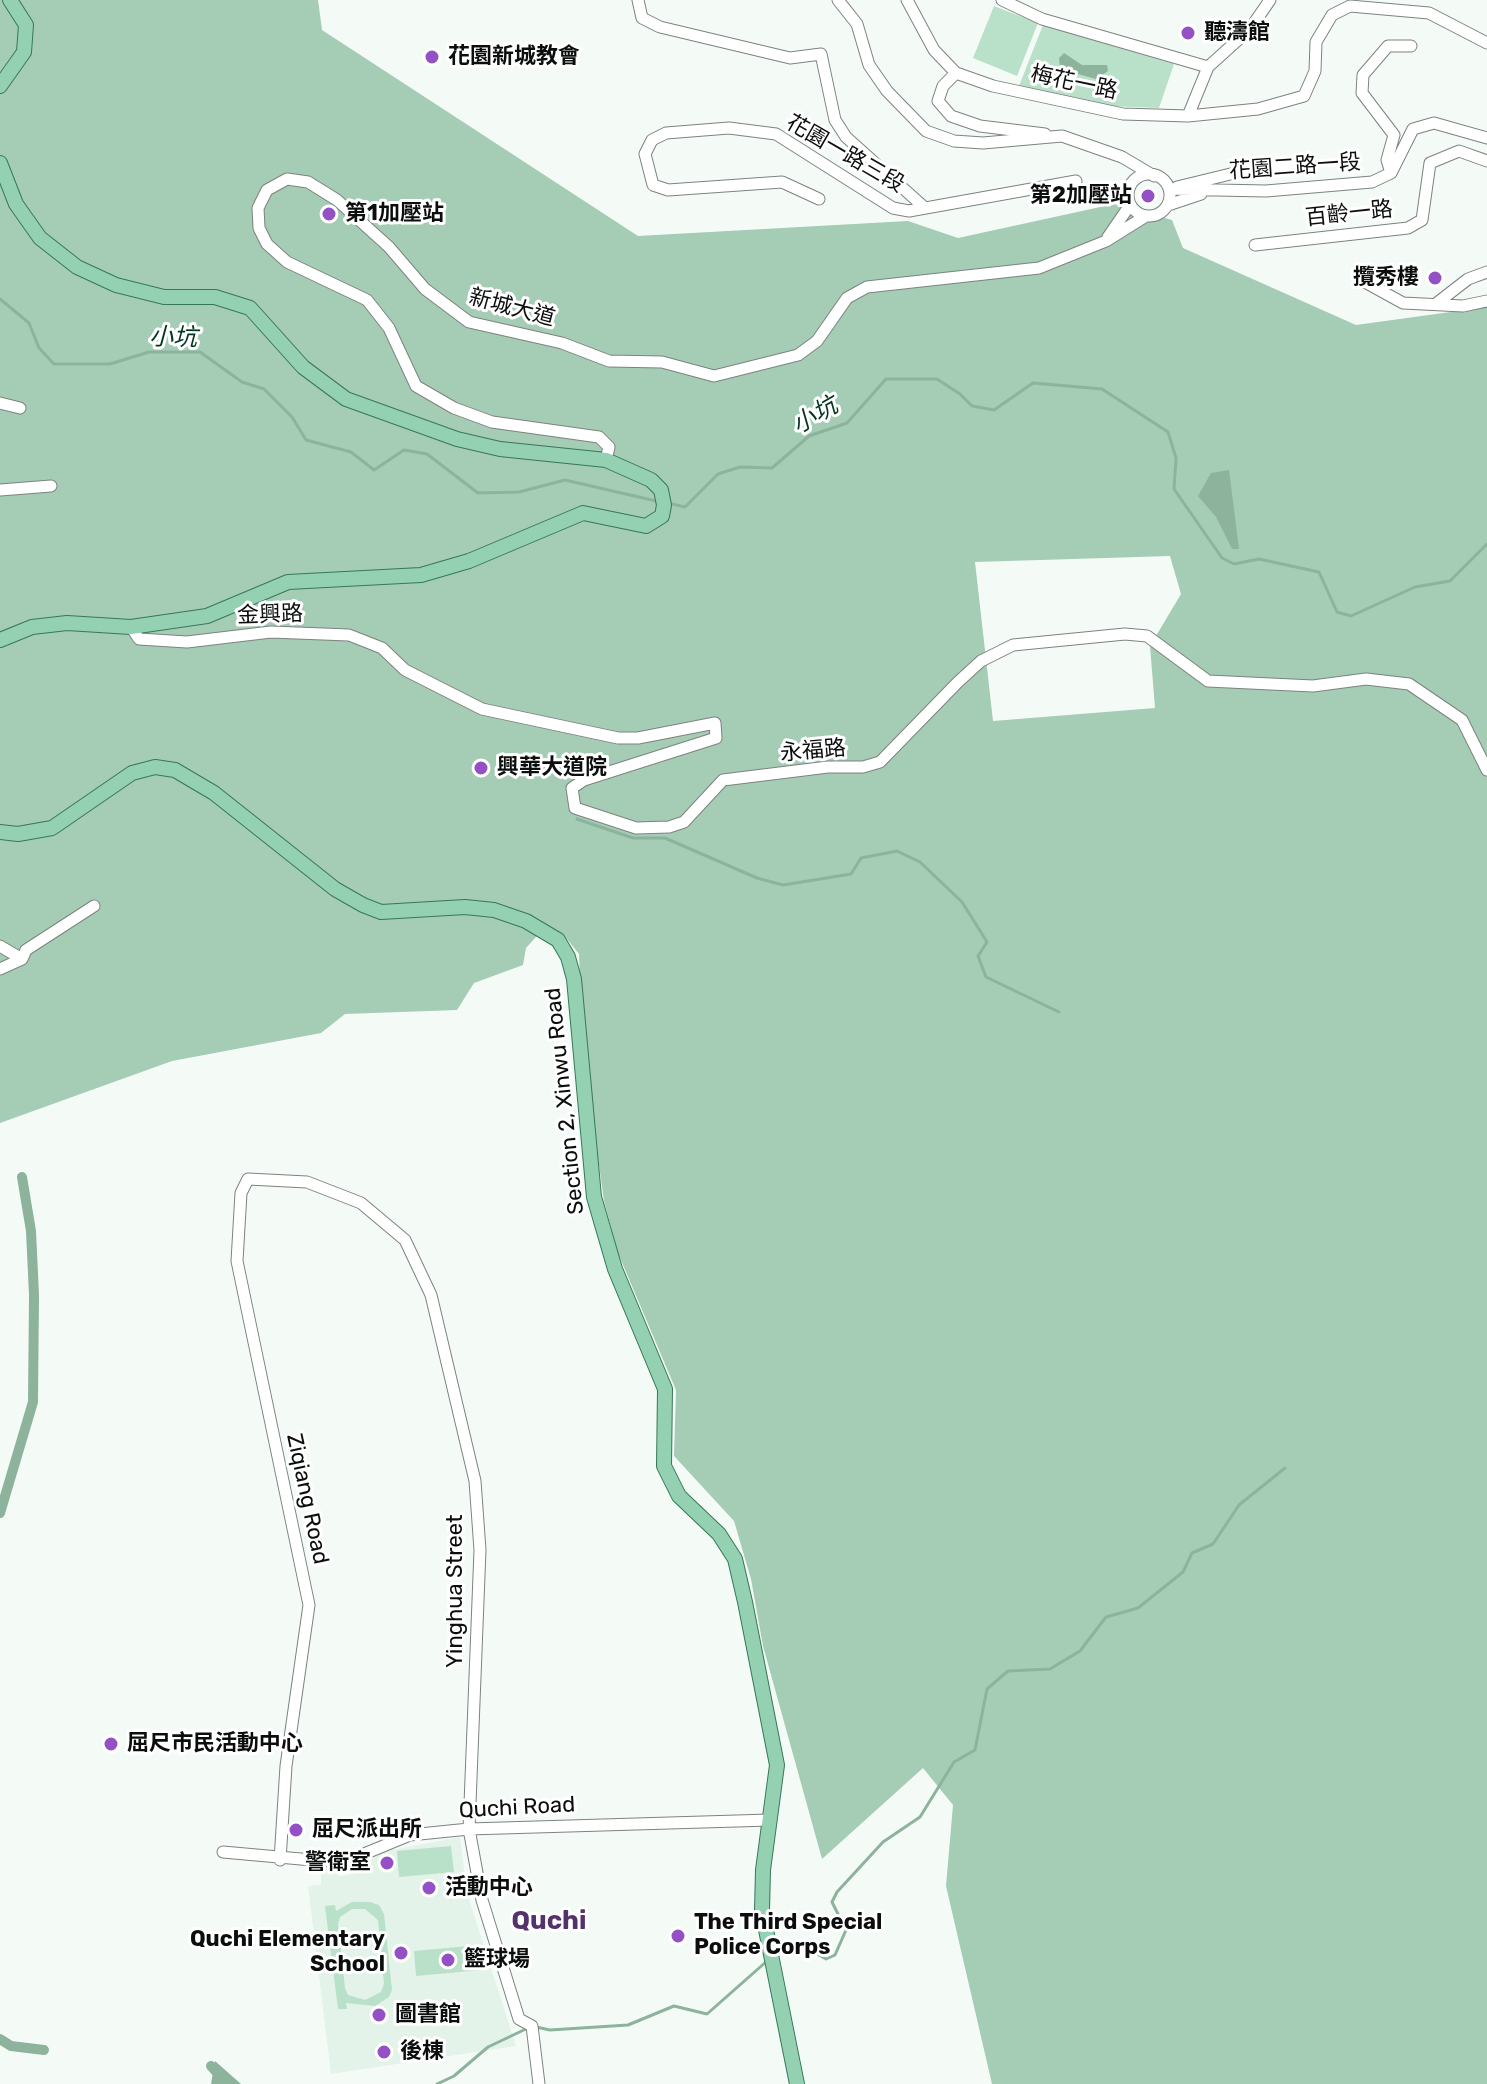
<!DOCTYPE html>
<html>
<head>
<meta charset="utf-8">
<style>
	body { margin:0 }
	canvas { display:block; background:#f4fbf7 }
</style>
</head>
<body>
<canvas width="1487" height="2084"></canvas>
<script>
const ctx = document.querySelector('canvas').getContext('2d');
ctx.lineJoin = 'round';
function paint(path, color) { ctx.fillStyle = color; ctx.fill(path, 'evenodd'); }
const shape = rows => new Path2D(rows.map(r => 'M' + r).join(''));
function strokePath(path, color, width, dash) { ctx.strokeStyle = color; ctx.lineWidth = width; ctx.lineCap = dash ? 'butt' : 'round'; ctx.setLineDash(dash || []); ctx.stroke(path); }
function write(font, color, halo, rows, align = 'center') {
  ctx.font = font + ' Rubik,"Noto Sans TC",sans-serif'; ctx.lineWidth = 6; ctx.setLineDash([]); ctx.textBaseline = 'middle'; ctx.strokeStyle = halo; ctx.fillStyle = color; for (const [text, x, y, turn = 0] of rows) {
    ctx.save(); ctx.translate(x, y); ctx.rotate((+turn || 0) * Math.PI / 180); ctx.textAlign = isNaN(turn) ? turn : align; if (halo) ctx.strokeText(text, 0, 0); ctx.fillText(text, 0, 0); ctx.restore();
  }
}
paint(shape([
	[460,1837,467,1893,516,2046,331,2074,308,1886,321,1885,321,1868,333,1867,339,1876,359,1873,362,1861,387,1851]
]), '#e4f3ea');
paint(shape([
	[994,6,1038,23,1017,76,973,58],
	[1043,25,1174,64,1159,108,1106,106,1019,86],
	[451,1846,454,1872,399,1877,397,1851],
	[352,1902,370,1902,379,1905,384,1914,392,1990,389,1997,375,2006,346,2003,347,2009,338,2009,325,1906,335,1905,336,1911],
	[352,1909,365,1909,378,1920,384,1984,381,1992,365,2000,348,1995,345,1988,338,1924,340,1917],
	[480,1945,482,1970,416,1976,414,1951]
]), '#b9e0c8');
paint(shape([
	[0,0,318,0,322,30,638,236,908,221,958,238,1114,204,1172,220,1183,248,1356,325,1487,307,1487,2084,992,2084,946,1886,953,1805,923,1768,822,1859,763,1646,751,1579,734,1521,674,1456,676,1390,618,1253,604,1201,582,1041,579,954,563,934,545,927,526,948,523,965,474,983,457,1010,345,1014,321,1033,172,1061,0,1123],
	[1170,556,1181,594,1150,646,1155,708,993,721,975,562]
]), '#a5ccb5');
paint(shape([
	[1064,53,1082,65,1107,65,1108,71,1096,79,1060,69,1059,58],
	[1229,470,1239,549,1232,549,1216,517,1198,496,1211,473],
	[215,2061,241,2084,211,2084]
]), '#8db39c');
strokePath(shape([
	[0,299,29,323,39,348,54,364,110,364,149,352,200,352,242,382,264,389,292,417,306,440,351,452,374,470,404,450,427,454,478,493,519,492,565,480,656,501],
	[668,503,685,507,718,474,740,467,772,468,809,436,847,423,886,379,937,379,960,394,972,406,994,410,1033,383,1102,389,1168,432,1176,458,1174,489,1222,558,1234,564,1259,559,1319,572,1337,612,1351,616,1415,587,1450,581,1487,544],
	[577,819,633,838,665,838,757,878,783,885,851,874,861,858,897,851,920,862,962,902,987,942,978,956,986,977,1059,1012],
	[776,1954,784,1946,799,1944,826,1959,835,1955,846,1930,832,1902,837,1892,883,1842,920,1817,954,1762,975,1750,987,1689,1008,1671,1050,1669,1080,1651,1106,1617,1138,1608,1183,1572,1192,1553,1213,1544,1239,1505,1285,1468],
	[536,2027,550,2030,628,2025,674,2006,707,2014,767,1961],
	[437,2084,454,2076,488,2047,528,2028]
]), '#8db39c', 3);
strokePath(shape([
	[0,1513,33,1402,34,1295,31,1231,22,1177],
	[0,2039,11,2046,44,2050],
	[211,2066,227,2084]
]), '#8db39c', 10);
const minor = shape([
	[638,0,642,18,660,27,790,58,821,54,835,120,846,137,925,208],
	[838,0,857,24,869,65,887,91,926,131,954,141,983,143,1062,136,1122,157,1154,176],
	[907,0,934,50,956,73,993,86,1123,114,1188,116,1258,109,1304,96,1315,71,1316,42,1332,15,1350,6,1429,13,1487,43],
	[1002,0,1042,19,1208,67],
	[956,73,943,86,938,101,951,116,980,126,1045,134],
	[1188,116,1208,67,1250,29,1270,0],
	[1391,173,1387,160,1394,135,1362,93,1363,75,1388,46,1411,46],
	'1128 195a21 21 0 1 1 42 0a21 21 0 1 1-42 0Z',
	[1177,187,1251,169,1311,164],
	[1169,189,1266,191,1372,182,1391,173,1413,129,1434,123,1487,138],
	[819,199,782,182,668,190,653,185,645,154,652,140,666,133,729,128,776,134,893,208,909,211,1076,181],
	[1168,205,1201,194],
	[1108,237,1130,205],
	[1255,245,1408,228,1422,220,1430,163,1459,151,1487,161],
	[1363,281,1403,303,1463,306,1487,301],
	[1437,303,1468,279,1487,272],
	[0,403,20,408],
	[606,460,609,447,599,437,492,422,454,408,416,386,389,328,367,300,287,262,267,244,259,228,258,208,267,190,287,179,308,182,337,200,389,247,425,289,469,322,562,343,609,361,662,362,714,376,798,355,817,341,847,298,867,287,1039,268,1106,241,1146,216],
	[0,490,51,486],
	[131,627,139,639,187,642,271,632,349,635,382,648,405,670,482,709,618,738,638,738,715,723,716,738,584,780,572,788,575,808,636,828,669,827,684,822,723,780,828,767,863,767,880,762,958,682,981,661,1013,645,1125,634,1147,636,1208,681,1313,686,1366,679,1409,684,1462,720,1487,770],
	[0,946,22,959,0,969],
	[22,959,26,950,94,906],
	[223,1852,323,1861,359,1856,410,1835,469,1829,770,1820],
	[280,1860,286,1766,309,1605,237,1261,241,1193,248,1179,307,1182,361,1203,405,1240,431,1295,475,1481,480,1550,469,1829,482,1900,519,2019,532,2026,539,2084]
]);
const major = shape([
	[0,86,24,52,26,25,10,0],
	[0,163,16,204,40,238,77,267,116,285,164,297,215,297,250,308,303,367,346,399,457,439,500,449,606,460,651,480,661,490,664,505,662,516,646,526,583,513,469,561,421,575,288,582,207,616,131,627,67,623,32,627,0,640],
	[0,832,18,834,52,828,132,773,155,767,175,770,214,793,335,889,363,905,381,912,465,907,494,910,526,921,558,940,568,957,574,979,594,1197,615,1269,665,1389,664,1466,679,1496,719,1534,735,1559,745,1602,777,1765,763,1870,762,1910,797,2084]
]);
strokePath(minor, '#7d837f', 13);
strokePath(major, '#367857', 16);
strokePath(minor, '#fff', 11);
strokePath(major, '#94d0b2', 14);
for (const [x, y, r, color] of [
	[1188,33,8,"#9450c5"],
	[432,57,8,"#9450c5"],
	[1148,196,8,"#9450c5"],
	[329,214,8,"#9450c5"],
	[1435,278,8,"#9450c5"],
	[481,768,8,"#9450c5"],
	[111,1744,8,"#9450c5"],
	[296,1830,8,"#9450c5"],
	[387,1863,8,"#9450c5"],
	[429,1888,8,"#9450c5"],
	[678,1936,8,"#9450c5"],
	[401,1953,8,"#9450c5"],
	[448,1960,8,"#9450c5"],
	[379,2015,8,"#9450c5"],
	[384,2052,8,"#9450c5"]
]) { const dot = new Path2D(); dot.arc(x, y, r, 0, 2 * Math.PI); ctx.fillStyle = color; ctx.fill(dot); strokePath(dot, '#fff', 3); }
write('bold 22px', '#0c0e0d', '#fff', [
	["聽濤館",1204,33],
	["花園新城教會",448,57],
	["第2加壓站",1132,196,"right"],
	["第1加壓站",345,214],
	["攬秀樓",1419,278,"right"],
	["興華大道院",497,768],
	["屈尺市民活動中心",127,1744],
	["屈尺派出所",312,1830],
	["警衛室",371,1863,"right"],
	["活動中心",445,1888],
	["The Third Special",694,1923],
	["Police Corps",694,1948],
	["Quchi Elementary",385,1940,"right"],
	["School",385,1965,"right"],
	["籃球場",464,1960],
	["圖書館",395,2015],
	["後棟",400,2052]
], 'left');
write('22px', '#0c0e0d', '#fff', [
	["梅花一路",1074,83,12],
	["花園一路三段",845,154,30],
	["花園二路一段",1295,167,-4],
	["百齡一路",1349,214,-6],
	["新城大道",512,308,15],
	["金興路",270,615,-2],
	["永福路",813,751,-5],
	["Section 2, Xinwu Road",565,1101,-96],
	["Ziqiang Road",307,1499,78],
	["Yinghua Street",456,1591,-90],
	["Quchi Road",517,1808,-3]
]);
write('italic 24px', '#02361f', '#fff', [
	["小坑",173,338,1],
	["小坑",815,416,-30]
]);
write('bold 26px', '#54336c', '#fff', [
	["Quchi",549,1921]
]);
</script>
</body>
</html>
